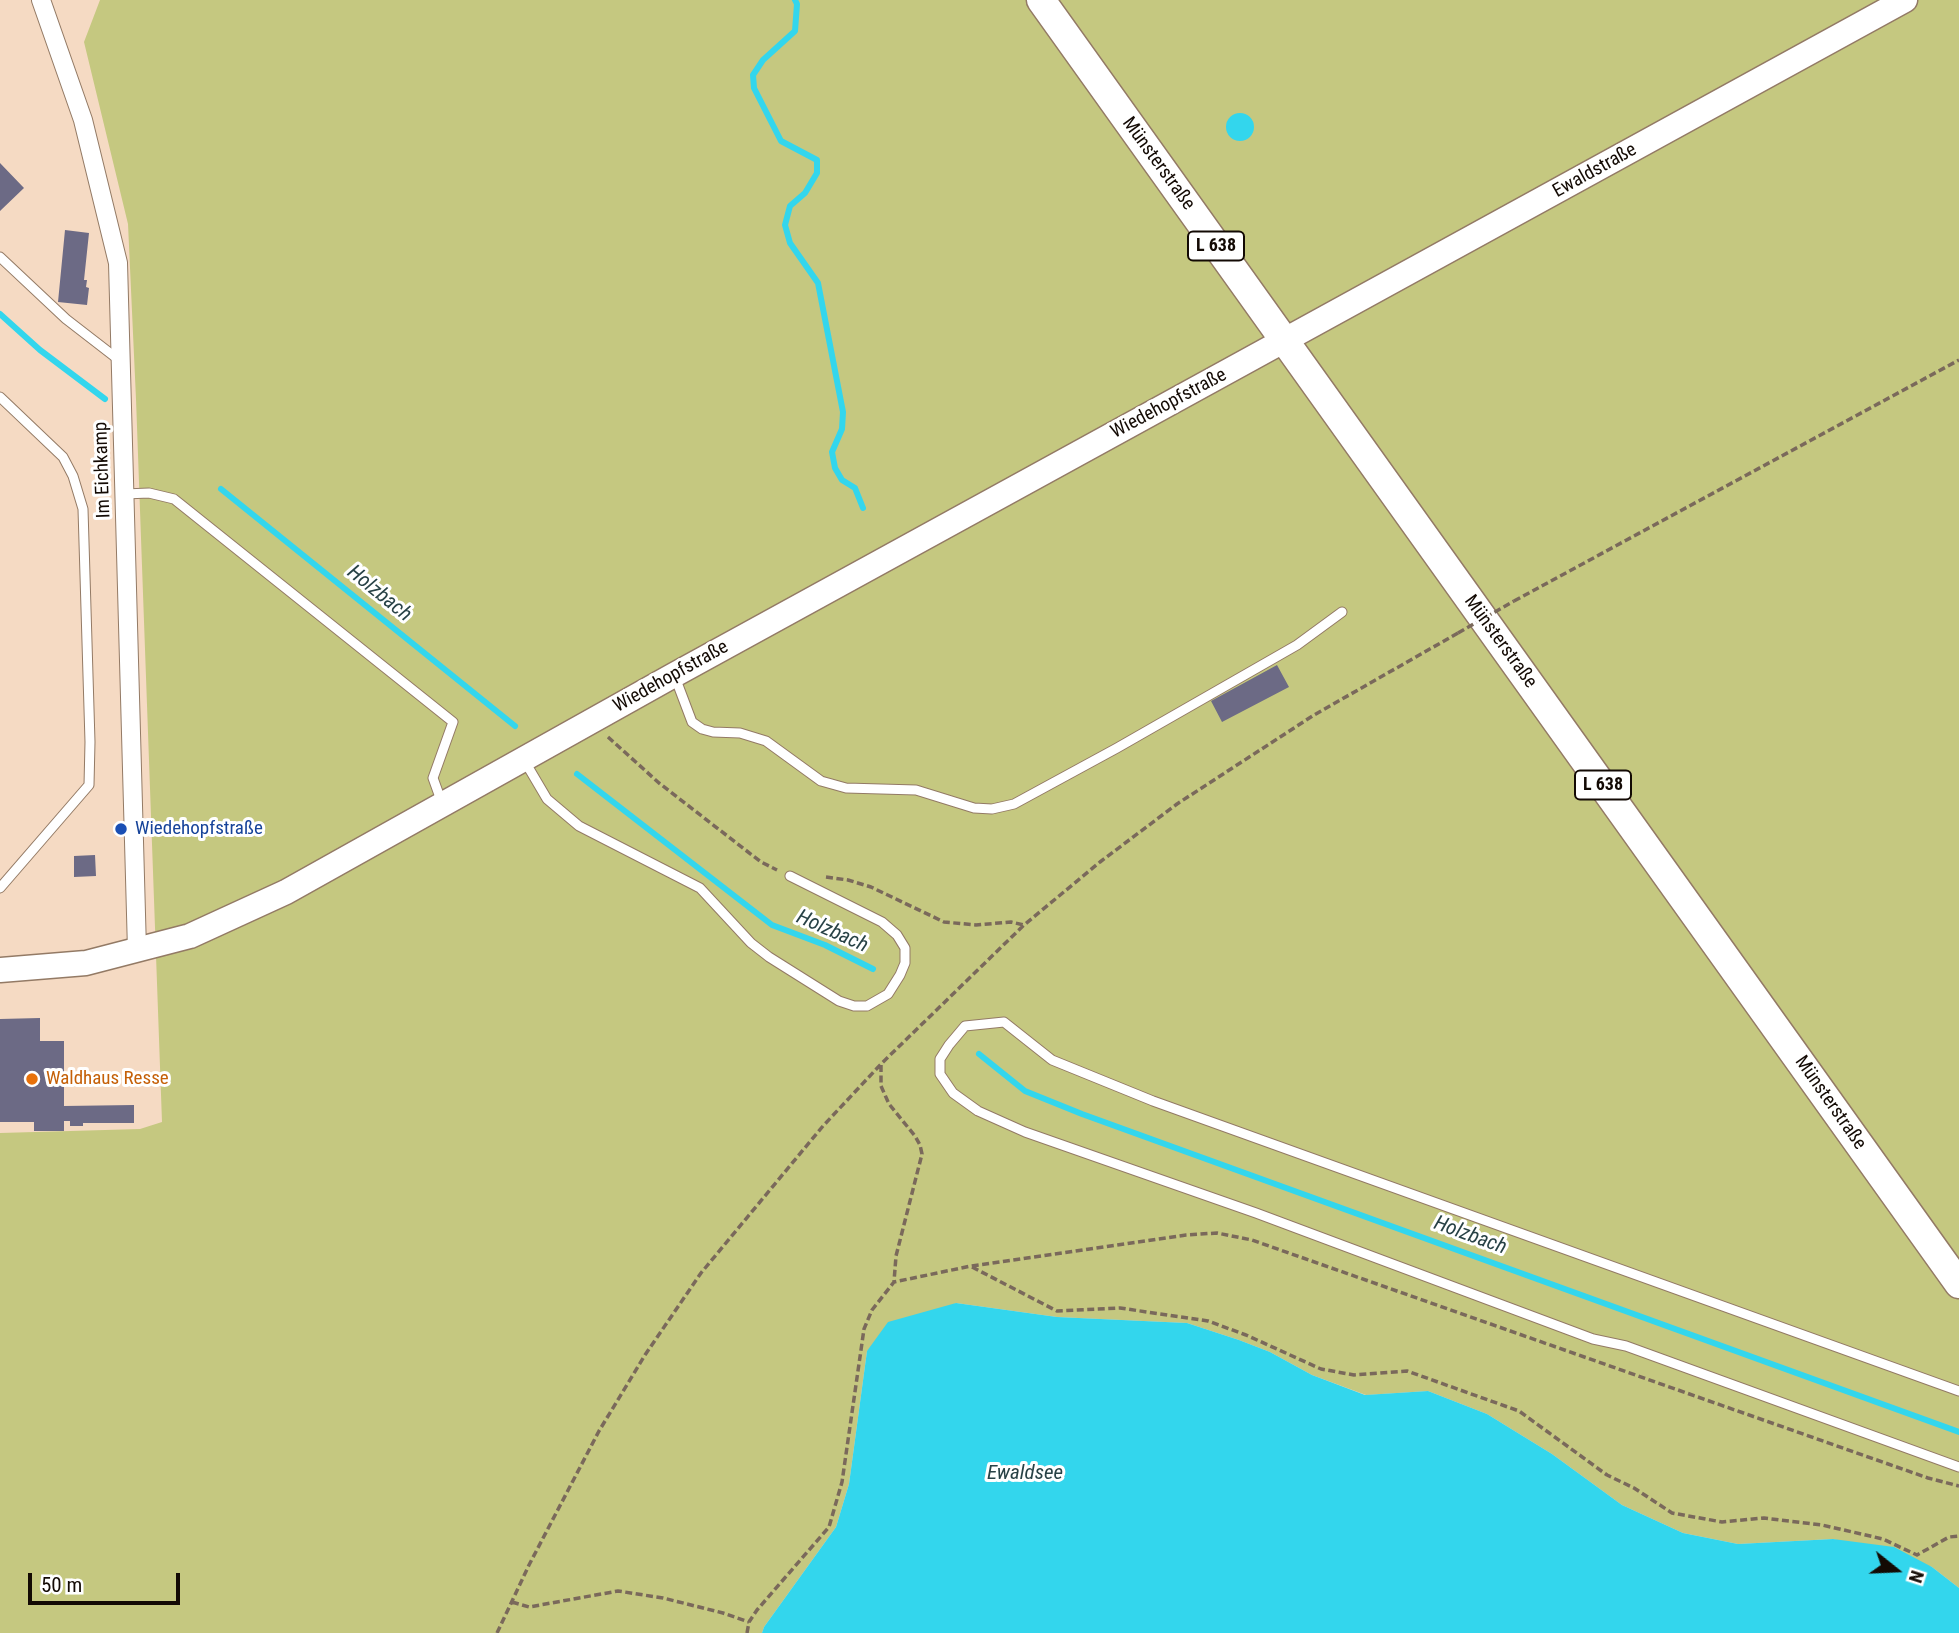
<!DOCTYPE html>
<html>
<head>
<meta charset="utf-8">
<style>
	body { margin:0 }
	#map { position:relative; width:1959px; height:1633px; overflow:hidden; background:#f5dac3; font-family:"Roboto Condensed",sans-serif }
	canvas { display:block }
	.north { position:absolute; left:1861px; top:1535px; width:70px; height:70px; -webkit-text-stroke:5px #fff; paint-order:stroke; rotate:108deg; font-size:19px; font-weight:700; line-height:28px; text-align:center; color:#130a04 }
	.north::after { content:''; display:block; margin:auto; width:24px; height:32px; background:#130a04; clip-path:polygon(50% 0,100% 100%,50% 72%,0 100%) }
	.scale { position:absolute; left:28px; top:1573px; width:152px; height:32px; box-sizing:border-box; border:4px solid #130a04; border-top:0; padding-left:9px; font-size:21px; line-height:24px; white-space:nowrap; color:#130a04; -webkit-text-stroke:5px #fff; paint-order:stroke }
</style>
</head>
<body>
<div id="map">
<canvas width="1959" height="1633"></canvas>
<div class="north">N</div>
<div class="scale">50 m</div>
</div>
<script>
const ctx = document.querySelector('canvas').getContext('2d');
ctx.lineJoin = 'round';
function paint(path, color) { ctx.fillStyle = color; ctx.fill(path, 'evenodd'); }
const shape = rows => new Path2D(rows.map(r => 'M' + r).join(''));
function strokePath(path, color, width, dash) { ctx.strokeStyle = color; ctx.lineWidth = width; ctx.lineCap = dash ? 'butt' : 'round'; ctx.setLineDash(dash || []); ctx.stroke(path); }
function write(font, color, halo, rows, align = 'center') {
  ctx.font = font + ' "Roboto Condensed",sans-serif'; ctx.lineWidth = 6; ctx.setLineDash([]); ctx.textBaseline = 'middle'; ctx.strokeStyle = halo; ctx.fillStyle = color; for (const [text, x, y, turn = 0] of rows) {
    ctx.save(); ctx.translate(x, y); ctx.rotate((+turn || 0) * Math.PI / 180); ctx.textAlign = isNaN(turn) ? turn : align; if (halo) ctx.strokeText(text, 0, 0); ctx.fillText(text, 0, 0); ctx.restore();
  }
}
paint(shape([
	[100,0,1959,0,1959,1588,1932,1567,1833,1539,1738,1544,1683,1533,1622,1505,1552,1454,1487,1414,1428,1391,1366,1395,1312,1375,1270,1352,1239,1340,1187,1323,1057,1317,956,1303,867,1351,849,1484,836,1527,764,1627,762,1633,0,1633,0,1133,140,1129,162,1122,136,399,128,224,84,42]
]), '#c5c880');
paint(shape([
	'1226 127a14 14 0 1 1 28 0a14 14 0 1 1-28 0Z',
	[956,1303,1057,1317,1187,1323,1239,1340,1270,1352,1312,1375,1365,1395,1428,1391,1487,1414,1552,1454,1622,1505,1683,1533,1738,1544,1833,1539,1894,1547,1932,1567,1959,1588,1959,1633,762,1633,764,1627,836,1527,849,1484,867,1351,888,1322]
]), '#33d6ed');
strokePath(shape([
	[795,0,797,4,795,31,763,60,753,75,754,88,781,141,817,160,817,173,805,193,790,206,785,225,790,243,818,283,843,412,842,429,832,452,835,468,842,480,855,488,863,508],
	[0,314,40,350,105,399],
	[221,489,515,726],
	[577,774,772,925,825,945,873,969],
	[979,1054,1025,1091,1082,1114,1959,1432]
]), '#33d6ed', 6);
paint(shape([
	[0,163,24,188,0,211],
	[65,230,89,233,84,280,87,280,86,287,89,288,87,305,58,302],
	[1277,665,1289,687,1222,722,1211,701],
	[95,855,96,876,74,877,74,856],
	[40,1018,40,1041,64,1041,64,1106,134,1105,134,1123,83,1123,83,1126,70,1126,70,1121,64,1121,64,1131,34,1131,34,1122,0,1122,0,1019]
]), '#6c6a85');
const service = shape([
	[0,257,66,319,119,360],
	[0,397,63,457,73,476,83,509,90,742,89,785,0,888],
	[125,494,149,493,174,499,453,722,433,778,442,803],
	[675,677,692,722,702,729,713,732,740,733,766,741,821,781,846,788,916,790,974,808,992,809,1014,804,1117,748,1297,645,1342,612],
	[524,760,547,799,579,826,700,888,751,943,769,957,839,1001,854,1006,867,1006,888,994,900,975,905,963,905,948,897,935,882,922,790,876],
	[1959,1391,1153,1101,1052,1060,1004,1022,965,1026,949,1045,940,1059,940,1074,953,1093,978,1111,1025,1132,1256,1213,1593,1339,1626,1346,1959,1467]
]);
const minor = shape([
	[41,0,83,120,118,263,137,950]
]);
const secondary = shape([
	[0,970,86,963,190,936,286,892,674,675,1905,0]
]);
const primary = shape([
	[1041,0,1959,1284]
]);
strokePath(service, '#937a65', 11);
strokePath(minor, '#937a65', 20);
strokePath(secondary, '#937a65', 27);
strokePath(primary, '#937a65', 31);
strokePath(shape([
	[1514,601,1959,360],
	[608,737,659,783,761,862,777,870],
	[826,877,848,880,871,887,944,922,976,925,1011,922,1024,925],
	[881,1065,881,1086,889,1104,915,1136,920,1145,922,1154,896,1256,894,1282],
	[972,1267,1057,1311,1120,1308,1208,1321,1246,1335,1321,1369,1354,1375,1407,1371,1519,1411,1607,1475,1634,1488,1672,1513,1722,1522,1764,1518,1822,1525,1883,1539,1917,1555,1949,1537,1959,1536],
	[512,1602,529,1607,618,1591,663,1598,723,1613,749,1622],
	[497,1633,529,1565,599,1431,645,1355,701,1273,823,1126,882,1063,1024,925,1100,862,1177,804,1314,715,1458,633],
	[747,1633,749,1622,757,1610,829,1527,842,1482,864,1329,872,1310,894,1282,971,1266,1186,1235,1217,1233,1252,1240,1928,1478,1959,1486]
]), '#7a695b', 3.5, [7, 3.5]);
strokePath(service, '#fff', 9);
strokePath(minor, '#fff', 18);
strokePath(secondary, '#fff', 24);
strokePath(primary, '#fff', 28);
strokePath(shape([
	[1458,633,1514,601]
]), '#7a695b', 3.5, [7, 3.5]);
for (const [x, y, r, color] of [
	[121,829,7,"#1a4fb4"],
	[32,1079,7,"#e8710a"]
]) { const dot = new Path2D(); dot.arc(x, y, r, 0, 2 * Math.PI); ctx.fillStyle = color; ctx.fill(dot); strokePath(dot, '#fff', 2.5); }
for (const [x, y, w] of [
	[1216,246,56],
	[1603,785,56]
]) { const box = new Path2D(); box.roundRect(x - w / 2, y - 14.5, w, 29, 5); ctx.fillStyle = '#fff'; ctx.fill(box); strokePath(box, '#130a04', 2); }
write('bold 18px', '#130a04', null, [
	["L 638",1216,246],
	["L 638",1603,785]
]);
write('19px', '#130a04', '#fff', [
	["Münsterstraße",1158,164,54],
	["Ewaldstraße",1595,171,-29],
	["Wiedehopfstraße",1169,404,-28],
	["Im Eichkamp",103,470,-92],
	["Münsterstraße",1500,642,54],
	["Wiedehopfstraße",671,677,-29],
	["Münsterstraße",1830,1103,55]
]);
write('19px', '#164399', '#fff', [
	["Wiedehopfstraße",135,829]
], 'left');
write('19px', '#c56008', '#fff', [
	["Waldhaus Resse",46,1079]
], 'left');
write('italic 21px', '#284246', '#fff', [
	["Holzbach",379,594,39],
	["Holzbach",832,932,24],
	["Holzbach",1470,1236,20],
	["Ewaldsee",1025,1474]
]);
</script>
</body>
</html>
